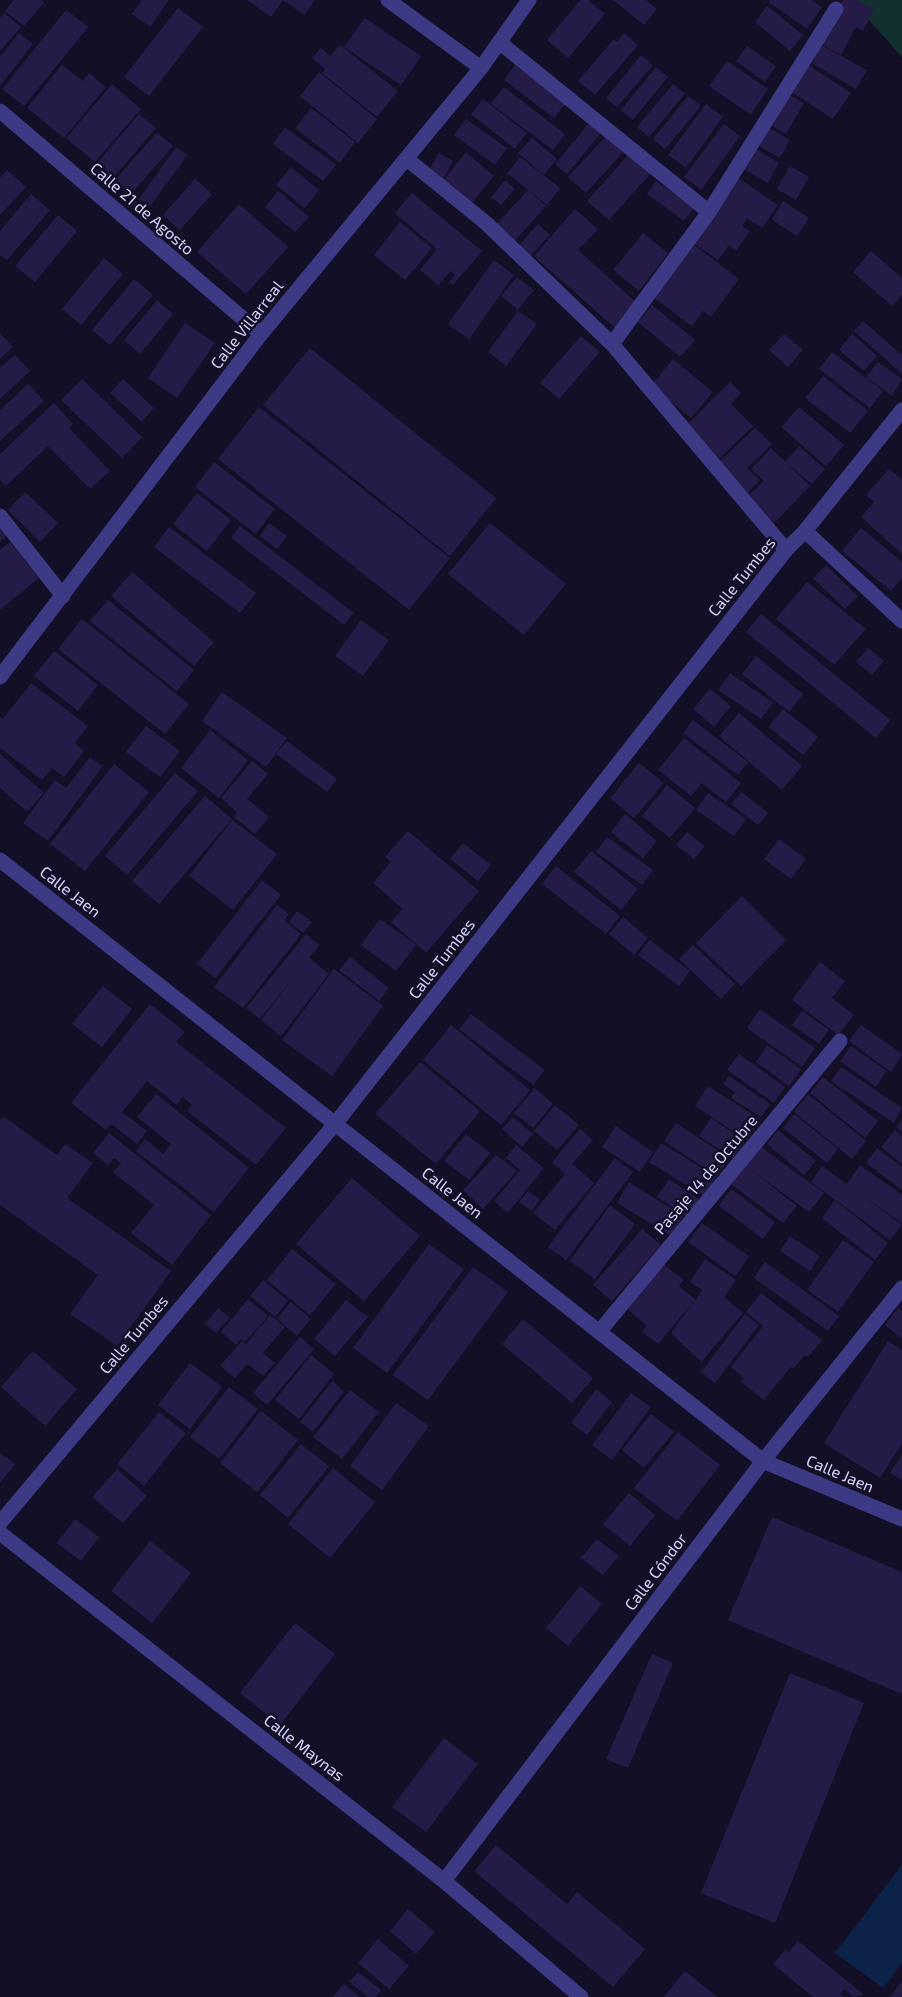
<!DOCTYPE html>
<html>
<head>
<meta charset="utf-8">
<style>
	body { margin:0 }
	canvas { display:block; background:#130f26 }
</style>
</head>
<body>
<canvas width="902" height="1997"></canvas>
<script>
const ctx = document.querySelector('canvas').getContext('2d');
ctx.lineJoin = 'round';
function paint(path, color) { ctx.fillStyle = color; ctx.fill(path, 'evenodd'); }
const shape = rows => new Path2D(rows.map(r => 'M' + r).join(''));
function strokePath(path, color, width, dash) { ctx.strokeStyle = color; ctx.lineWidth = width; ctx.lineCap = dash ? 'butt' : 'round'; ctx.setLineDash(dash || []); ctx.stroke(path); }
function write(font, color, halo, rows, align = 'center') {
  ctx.font = font + ' "Exo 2",sans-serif'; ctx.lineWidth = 5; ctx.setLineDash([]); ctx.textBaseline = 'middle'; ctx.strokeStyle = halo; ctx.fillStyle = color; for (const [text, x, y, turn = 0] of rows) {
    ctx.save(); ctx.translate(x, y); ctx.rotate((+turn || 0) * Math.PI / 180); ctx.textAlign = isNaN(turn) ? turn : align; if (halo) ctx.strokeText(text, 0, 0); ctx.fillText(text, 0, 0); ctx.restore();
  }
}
paint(shape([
	[851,0,902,0,902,57]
]), '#12302f');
paint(shape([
	[902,1865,902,1963,883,1988,835,1953]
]), '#0c2248');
paint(shape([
	[14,0,42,0,44,2,24,26,5,11],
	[142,0,169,0,150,27,132,14],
	[247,0,315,0,304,15,283,0,271,17],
	[580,0,588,0,605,14,568,58,547,40],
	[613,0,646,0,657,9,644,25],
	[770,0,811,0,822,7,807,29,769,2],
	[843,0,857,0,874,9,863,31,856,27,841,55,821,44],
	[767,6,803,35,790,51,755,22],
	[178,8,203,27,149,96,124,77],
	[66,10,88,27,24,106,2,89],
	[4,13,21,27,0,51,0,18],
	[365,18,421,56,401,85,344,47],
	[19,33,33,44,0,86,0,57],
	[624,33,638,45,595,95,578,81,614,39,617,42],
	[340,45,398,91,377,117,322,73,325,69,312,58,321,48,330,56],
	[821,45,867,70,856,89,812,63],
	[747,46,776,66,765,82,736,61],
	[641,55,653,65,617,107,606,98],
	[727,61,768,89,751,115,709,86],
	[62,65,83,81,89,73,106,87,64,138,27,108],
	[515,65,566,103,554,118,504,80],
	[808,65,851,93,833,119,790,91],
	[656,67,668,77,633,120,621,110],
	[319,72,377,119,358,143,300,96],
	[112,84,141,109,95,162,66,138],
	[673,84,685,94,649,137,637,127],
	[504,87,565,134,553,150,491,104],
	[787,94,804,103,786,134,769,124],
	[688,96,701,106,665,149,653,139],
	[483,99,527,133,515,149,471,114],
	[706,104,723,117,686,168,668,155],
	[311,108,355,142,340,163,295,128],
	[139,114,156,128,114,177,97,163],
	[466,119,507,148,495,165,454,135],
	[590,122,602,132,567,174,555,164],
	[724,124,740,136,701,190,684,177],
	[285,127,336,165,323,181,273,144],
	[769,128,790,140,780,158,759,146],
	[157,132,173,146,131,194,115,180],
	[608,134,625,150,586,193,568,177],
	[532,138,557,159,544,175,518,153],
	[176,147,187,155,150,207,139,199],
	[755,148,779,163,768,183,743,169],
	[466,152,494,176,469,207,441,183],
	[439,153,453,161,442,181,428,172],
	[629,154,651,173,609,220,587,201],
	[520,157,560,188,547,205,507,173],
	[790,166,809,177,796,200,777,189],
	[291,167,319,190,305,208,276,185],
	[7,170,26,187,0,215,0,178],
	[738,178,778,205,762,228,747,218,742,226,750,231,736,251,729,245,718,260,693,243],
	[195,179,212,194,180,230,163,215],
	[505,180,515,189,501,205,491,197],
	[656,181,694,208,684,221,647,194],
	[528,190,546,206,512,244,494,227],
	[278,191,309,217,295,232,265,207],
	[412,193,482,251,453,285,449,282,455,275,451,271,438,285,420,270,437,249,395,213],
	[31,194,50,210,7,260,0,255,0,231],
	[783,201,809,218,797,236,772,220],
	[239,204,288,247,246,294,197,252],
	[575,209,598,229,578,250,637,303,615,328,534,256],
	[58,215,77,231,35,282,15,266],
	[400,222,432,248,405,280,374,255],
	[538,224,550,235,528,258,517,248],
	[643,233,668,253,639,291,613,270],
	[693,244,739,279,711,317,703,311,692,326,654,298],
	[871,251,902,278,902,295,892,306,853,272],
	[104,258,123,274,81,325,62,309],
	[494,260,514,275,469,339,448,324],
	[517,277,534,290,518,310,501,296],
	[134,279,153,295,110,345,92,330],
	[157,300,173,314,140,354,124,340],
	[652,305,695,340,680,357,638,322],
	[518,311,537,324,506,366,488,352],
	[863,321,902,355,902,374,854,331],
	[185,323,215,343,177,398,148,378],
	[0,333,13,347,0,359],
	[784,334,803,350,788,367,769,350],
	[852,334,877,356,864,371,839,350],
	[581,336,600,352,559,399,540,383],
	[310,348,496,498,450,556,263,405],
	[832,352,883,391,870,408,819,369],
	[15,355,30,371,0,399,0,368],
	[673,359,713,392,691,418,651,386],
	[878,362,902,379,892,396,866,377],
	[823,376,868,411,850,433,805,398],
	[82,379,142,437,122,458,61,400],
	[123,379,154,408,142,422,110,393],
	[730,382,741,393,731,404,753,426,718,460,685,427],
	[28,384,44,401,0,441,0,410],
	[54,403,73,424,69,428,110,471,90,489,48,446,6,486,0,480,0,454],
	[259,407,450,558,409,610,218,459],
	[799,407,844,445,826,466,781,427],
	[755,428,772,444,747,468,760,480,745,495,716,465],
	[799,446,825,469,812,484,785,462],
	[771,448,810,486,774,523,747,497,764,481,751,469],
	[214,462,275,509,256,534,195,487],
	[889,469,902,480,902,554,861,517,874,502,866,495],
	[25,492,58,523,40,542,8,510],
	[197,493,231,520,207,551,173,524],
	[269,523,287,536,277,549,260,536],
	[490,523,566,584,524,635,448,574],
	[240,526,354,613,344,625,231,538],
	[0,527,7,536,0,542],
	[169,527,256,593,240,613,154,547],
	[861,528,902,562,902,578,891,591,842,551],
	[10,542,39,578,0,610,0,550],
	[826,565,858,596,845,609,813,578],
	[132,572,214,642,194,666,111,596],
	[807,582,866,629,834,665,776,619],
	[108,600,194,670,177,691,90,621],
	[761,614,890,720,876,738,746,632],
	[82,619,189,704,165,734,58,649],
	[361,620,389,640,363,676,335,656],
	[868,648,884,661,872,675,856,662],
	[54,651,98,685,78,711,34,676],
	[756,656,803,694,789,712,742,674],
	[730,673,773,703,761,719,718,690],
	[31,683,88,726,75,743,84,751,64,777,52,768,42,780,0,748,0,717,3,719],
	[710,689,731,706,714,727,693,709],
	[222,692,287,738,266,767,202,721],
	[783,709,818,737,803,755,769,727],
	[739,713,802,766,782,790,719,736],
	[693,720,748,762,738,775,683,733],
	[146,726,180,751,160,777,126,752],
	[210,730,248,760,219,798,181,768],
	[684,738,741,783,726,802,702,783,691,796,658,770],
	[287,741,337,779,327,792,276,754],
	[0,754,44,793,27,812,0,788],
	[90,757,103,766,48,841,23,823,55,780,66,788],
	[252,761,268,774,247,799,269,817,255,834,234,817,237,812,221,798],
	[639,763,664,783,634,818,610,798],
	[114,764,149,792,85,871,50,844],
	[175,773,198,791,127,875,105,856],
	[667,785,695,808,670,838,642,816],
	[742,792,768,813,758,825,731,804],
	[708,793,746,819,734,836,696,810],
	[205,796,232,819,159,904,132,881],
	[625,814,657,841,643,858,611,832],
	[232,820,277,854,233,910,189,876],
	[408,831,479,891,426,953,391,922,403,909,373,883,391,862,385,857],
	[687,832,705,846,694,859,676,845],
	[607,837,653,870,642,885,596,852],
	[779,839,806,859,791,879,764,859],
	[463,843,491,865,478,881,450,859],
	[591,851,638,889,621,910,574,872],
	[556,866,620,916,606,934,542,884],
	[262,880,281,895,215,978,197,964],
	[742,896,786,940,741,986,696,943],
	[277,905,289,914,284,920,301,934,243,1008,214,987],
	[297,911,312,922,303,933,289,922],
	[623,917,648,938,634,955,609,934],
	[380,919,416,945,396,971,361,945],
	[306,934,319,945,309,958,329,974,281,1036,261,1020,292,979,260,1019,246,1008],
	[650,940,690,971,679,986,638,955],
	[693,945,735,984,721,999,679,959],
	[350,957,389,988,379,1001,339,970],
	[820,962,845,981,832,998,854,1015,838,1035,792,1000],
	[334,969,383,1006,332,1076,282,1040],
	[103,986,132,1009,102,1047,72,1024],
	[150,1004,185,1032,176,1042,286,1128,256,1165,187,1111,192,1105,183,1097,177,1105,147,1081,122,1112,147,1131,137,1144,111,1124,106,1130,71,1103],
	[760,1009,815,1048,802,1067,747,1028],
	[802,1011,829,1030,819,1044,792,1025],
	[471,1014,545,1070,533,1085,459,1029],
	[451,1025,530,1090,501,1125,423,1060],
	[861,1025,902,1054,891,1072,849,1041],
	[767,1045,801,1069,789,1086,756,1062],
	[851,1046,887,1071,876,1087,840,1061],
	[739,1054,785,1087,774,1103,727,1070],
	[420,1062,480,1111,436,1164,375,1114],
	[841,1067,902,1108,894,1123,831,1081],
	[729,1076,770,1104,761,1117,731,1098,735,1092,723,1084],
	[823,1077,878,1121,865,1138,810,1093],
	[708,1086,761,1120,747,1140,695,1106],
	[535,1088,553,1104,533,1128,514,1113],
	[156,1094,249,1168,214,1212,136,1151,145,1139,163,1154,171,1144,137,1117],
	[808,1094,866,1141,852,1159,794,1112],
	[555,1105,579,1125,557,1150,534,1131],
	[794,1114,838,1149,827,1163,783,1128],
	[3,1116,57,1155,65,1144,93,1163,67,1198,171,1271,117,1346,70,1314,98,1275,0,1205,0,1120],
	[513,1117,533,1134,522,1147,502,1129],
	[711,1118,745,1141,733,1158,699,1136],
	[902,1120,902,1132,896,1127],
	[676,1123,729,1158,717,1176,664,1141],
	[616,1126,653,1152,640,1172,602,1147],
	[580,1129,593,1140,572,1164,594,1183,555,1230,533,1213,565,1174,552,1162],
	[778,1130,816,1161,804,1175,767,1144],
	[895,1130,902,1136,902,1164,881,1147],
	[109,1133,211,1215,172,1265,131,1233,154,1205,113,1172,121,1163,114,1158,108,1165,93,1153],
	[466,1134,490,1153,469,1180,444,1161],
	[661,1143,716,1177,704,1196,649,1162],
	[516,1145,544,1168,508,1213,494,1201,520,1170,506,1158],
	[761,1147,824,1193,809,1212,750,1169,797,1206,783,1223,731,1184],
	[877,1148,902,1167,902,1190,866,1163],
	[496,1155,517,1171,483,1209,463,1190],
	[615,1158,633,1172,566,1260,548,1247],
	[860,1165,902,1195,902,1223,863,1196,902,1225,890,1240,811,1182,822,1166,847,1184],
	[352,1178,420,1236,364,1301,296,1244],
	[669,1179,702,1201,690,1219,657,1197],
	[629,1182,683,1216,671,1236,617,1203],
	[731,1189,775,1222,763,1239,719,1206],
	[528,1191,540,1199,532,1211,519,1202],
	[835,1200,888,1243,875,1260,822,1218],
	[610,1205,635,1224,595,1279,570,1261],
	[702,1223,749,1256,735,1276,688,1242],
	[642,1229,661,1245,612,1301,593,1285],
	[790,1236,820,1256,810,1271,780,1251],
	[843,1240,874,1262,838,1312,807,1290],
	[429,1244,464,1269,387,1373,353,1348],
	[292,1249,336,1284,310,1315,267,1280],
	[705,1259,736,1280,724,1297,743,1313,701,1362,671,1333,694,1301,658,1344,642,1332,647,1326,627,1309,663,1264,684,1280,679,1286,696,1300,702,1290,690,1282],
	[765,1262,839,1316,828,1331,754,1278],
	[473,1267,508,1292,428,1400,393,1375],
	[263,1280,288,1301,275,1317,250,1296],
	[761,1293,822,1340,808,1357,805,1355,793,1369,791,1367,764,1400,741,1382,744,1378,731,1367,763,1326,746,1312],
	[248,1299,268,1316,245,1342,241,1339,236,1345,221,1332],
	[346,1300,368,1317,335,1356,314,1339],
	[291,1302,311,1319,297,1336,277,1319],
	[218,1308,230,1318,216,1333,205,1324],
	[898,1308,902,1311,902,1339,885,1325],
	[745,1314,759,1325,715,1383,701,1372],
	[270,1315,285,1327,263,1353,275,1363,263,1376,247,1364,235,1378,220,1366,242,1341,246,1344],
	[523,1319,593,1378,572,1403,502,1344],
	[300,1337,314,1349,267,1405,253,1393],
	[888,1341,902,1350,902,1444,880,1478,824,1443],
	[33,1351,77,1389,45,1426,1,1387],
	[311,1355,334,1374,299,1419,275,1400],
	[190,1363,222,1387,190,1429,158,1405],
	[332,1381,344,1391,313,1432,300,1422],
	[229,1387,258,1409,219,1459,190,1437],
	[596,1389,612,1402,587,1435,571,1423],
	[350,1390,379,1412,342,1459,313,1437],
	[631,1393,651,1407,612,1460,592,1445],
	[396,1403,429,1426,382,1490,350,1466],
	[261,1411,298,1440,257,1492,220,1463],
	[159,1412,186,1433,144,1486,117,1464],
	[651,1414,674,1432,644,1468,622,1450],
	[678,1432,720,1465,677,1521,634,1488],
	[301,1444,329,1466,288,1518,260,1495],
	[0,1453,15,1464,0,1483],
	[902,1454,902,1480,890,1473],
	[333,1468,375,1502,330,1558,288,1524],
	[117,1469,147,1496,123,1523,92,1497],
	[629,1493,655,1515,630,1546,603,1524],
	[772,1517,902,1572,902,1694,728,1620],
	[75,1519,99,1537,81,1561,57,1543],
	[597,1539,619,1556,603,1575,581,1558],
	[150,1541,191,1573,152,1623,111,1591],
	[580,1586,602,1604,568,1646,546,1628],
	[295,1623,335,1654,280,1725,240,1693],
	[652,1654,673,1663,628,1768,606,1759],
	[790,1673,864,1703,775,1923,701,1893],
	[444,1738,478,1764,426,1832,392,1807],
	[496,1845,567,1904,577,1892,645,1949,613,1987,474,1871],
	[408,1909,435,1932,416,1954,390,1931],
	[378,1939,409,1966,389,1989,358,1963],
	[798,1941,864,1995,853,1997,844,1989,840,1994,844,1997,813,1997,773,1964,786,1949,789,1952],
	[685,1971,717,1997,664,1997],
	[358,1972,381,1990,376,1997,368,1997,349,1982],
	[902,1981,902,1997,890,1997],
	[344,1984,360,1997,333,1997]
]), '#241b47');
strokePath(shape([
	[388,0,481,68],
	[499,42,709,212],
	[0,111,261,334],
	[407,159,486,223,612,344,786,550],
	[612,344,709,212,836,9],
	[0,516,63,596],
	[805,531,902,621],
	[0,677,261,334,481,68,529,0],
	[0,860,763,1461,902,1519],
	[599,1332,840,1041],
	[0,1523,335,1124,786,550,805,531,902,410],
	[0,1533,444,1881,581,1997],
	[444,1881,763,1461,902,1288]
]), '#3d3a85', 15);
write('16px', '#d9d4ff', '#130f26', [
	["Calle 21 de Agosto",142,209,41],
	["Calle Villarreal",247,325,-52],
	["Calle Tumbes",742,577,-51],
	["Calle Jaen",70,892,38],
	["Calle Tumbes",442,959,-52],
	["Pasaje 14 de Octubre",706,1175,-50],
	["Calle Jaen",452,1193,38],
	["Calle Tumbes",134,1335,-50],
	["Calle Jaen",840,1474,23],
	["Calle Cóndor",656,1572,-53],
	["Calle Maynas",304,1748,38]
]);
</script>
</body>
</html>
